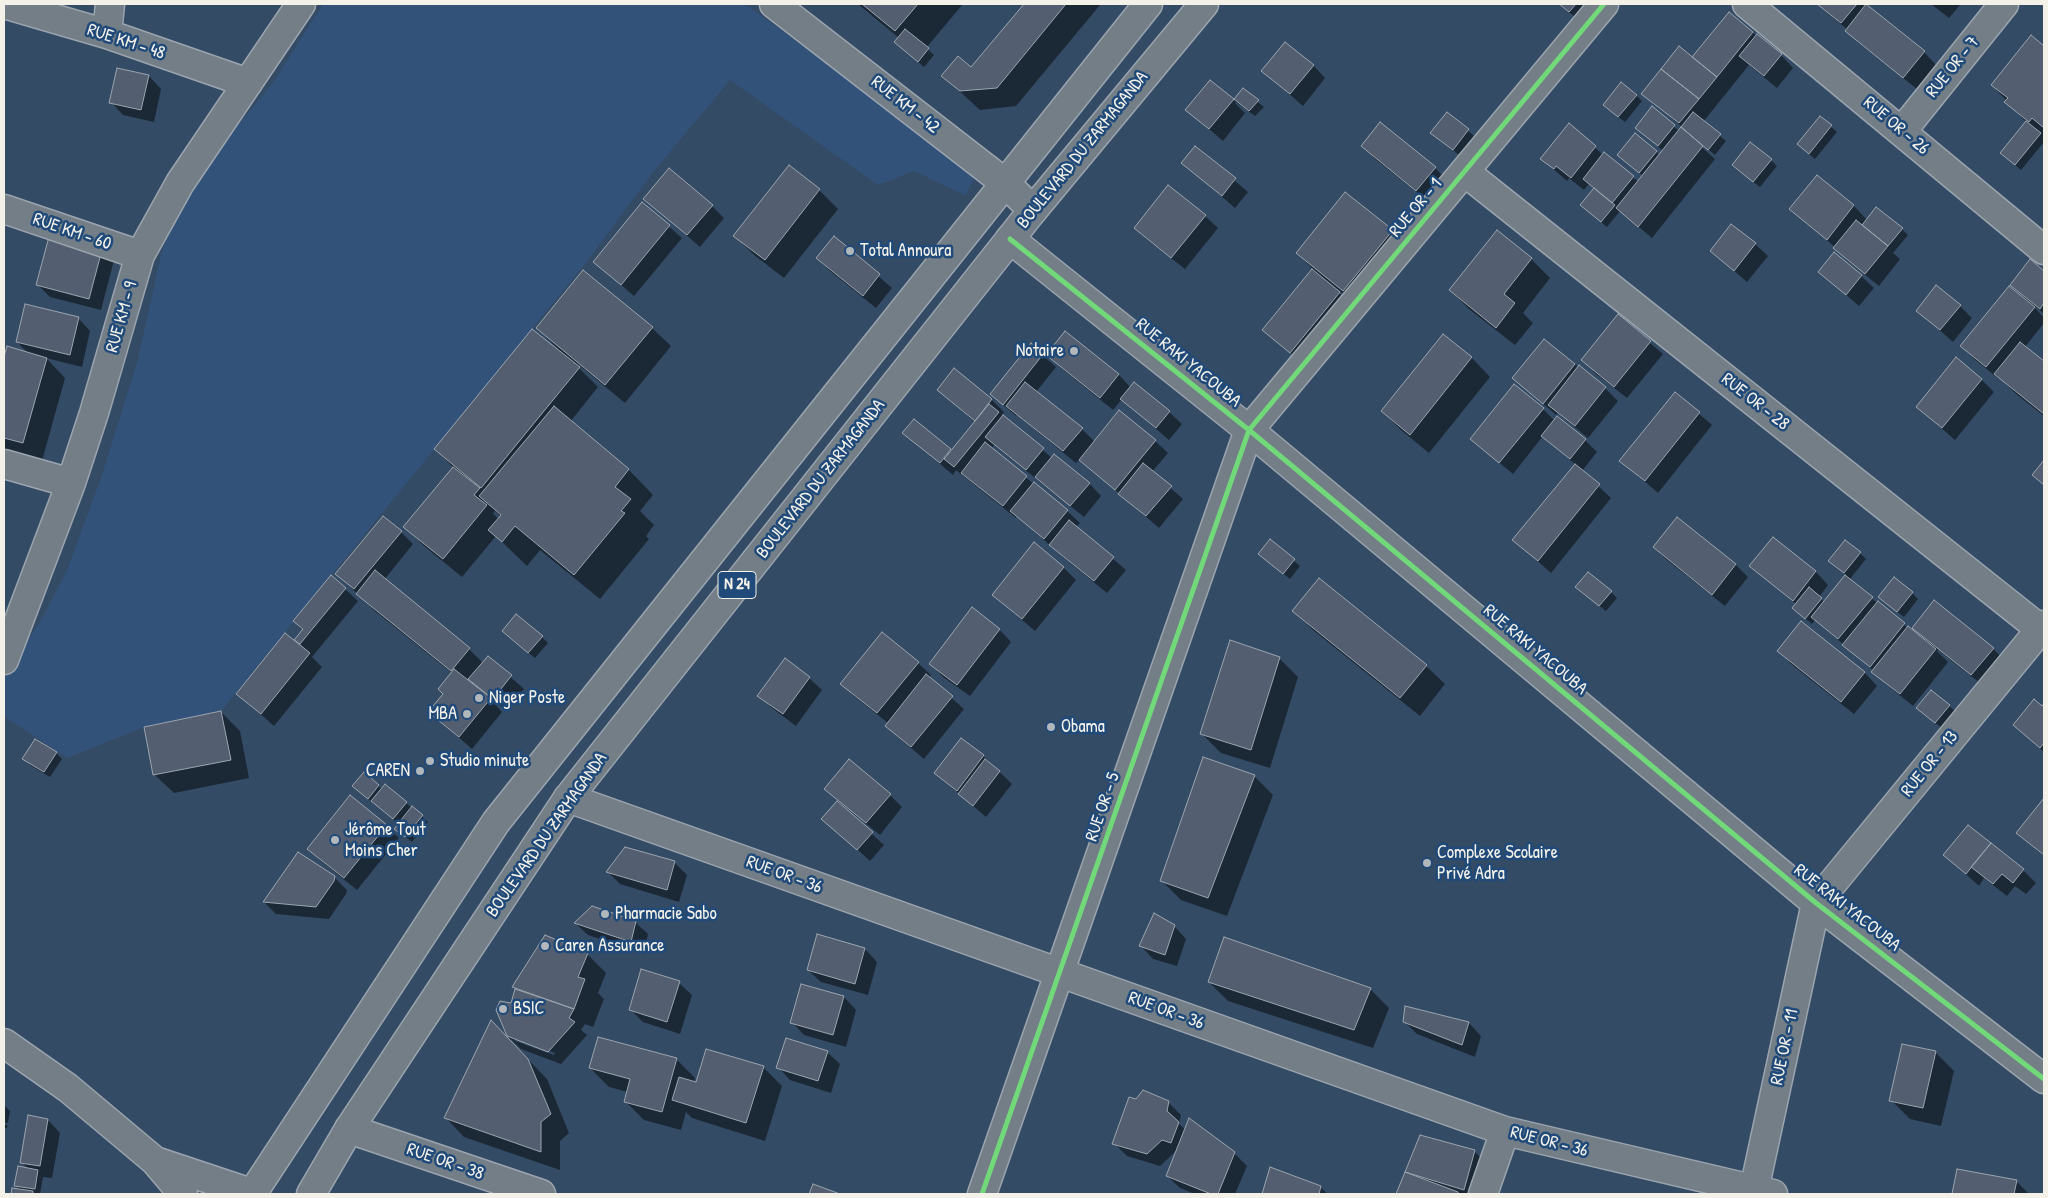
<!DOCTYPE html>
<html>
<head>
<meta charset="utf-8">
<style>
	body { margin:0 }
	#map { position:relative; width:2048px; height:1198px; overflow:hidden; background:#344b65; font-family:"Patrick Hand",sans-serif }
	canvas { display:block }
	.frame { position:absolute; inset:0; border:5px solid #f4f1e8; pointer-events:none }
</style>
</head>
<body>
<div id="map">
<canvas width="2048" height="1198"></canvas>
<div class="frame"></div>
</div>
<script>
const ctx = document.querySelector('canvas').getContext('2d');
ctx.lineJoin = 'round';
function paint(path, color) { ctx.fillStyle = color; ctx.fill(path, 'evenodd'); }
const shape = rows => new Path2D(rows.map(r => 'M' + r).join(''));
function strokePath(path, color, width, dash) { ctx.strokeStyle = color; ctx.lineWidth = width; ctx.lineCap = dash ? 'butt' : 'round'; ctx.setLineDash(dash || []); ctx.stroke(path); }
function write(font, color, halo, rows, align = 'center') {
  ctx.font = font + ' "Patrick Hand",sans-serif'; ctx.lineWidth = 5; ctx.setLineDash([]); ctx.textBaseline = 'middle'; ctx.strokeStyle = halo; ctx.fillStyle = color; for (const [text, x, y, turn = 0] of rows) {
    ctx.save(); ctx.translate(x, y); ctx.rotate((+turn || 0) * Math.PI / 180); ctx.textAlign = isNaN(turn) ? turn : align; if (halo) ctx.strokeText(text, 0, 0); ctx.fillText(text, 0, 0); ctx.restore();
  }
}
paint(shape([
	[323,4,745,4,978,172,965,195,914,171,878,185,730,80,654,171,584,265,221,711,144,727,67,758,4,716,4,671,17,657,42,619,68,568,102,475,137,363,162,251,183,192,273,83]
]), '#33527a');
paint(shape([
	[858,4,963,4,926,48,934,55,924,67,895,42,899,38],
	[1025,4,1100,5,1016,106,980,110,943,76,972,69],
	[1558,4,1598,4,1583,23],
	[1817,4,1864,4,1924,52,1936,65,1917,89,1859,43,1847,29],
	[1931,4,1961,4,1949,18],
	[1729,14,1781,55,1793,68,1777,88,1749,65,1703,122,1726,141,1715,155,1687,131,1687,134,1715,159,1652,238,1620,211,1607,227,1581,205,1594,189,1589,184,1584,190,1569,178,1567,181,1542,159,1570,125,1603,155,1639,182,1643,176,1619,155,1635,135,1660,155,1663,151,1637,128,1652,108,1679,131,1682,127,1643,93,1693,59],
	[2031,37,2044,47,2044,142,2021,170,2002,153,2026,122,1992,85],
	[1313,65,1325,78,1303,106,1263,71],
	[149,76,161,89,154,122,123,115,111,102],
	[1210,82,1234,101,1243,90,1264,107,1255,116,1236,102,1235,103,1245,113,1223,141,1187,110],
	[1636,95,1642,101,1625,122,1611,111],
	[1448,113,1474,136,1459,155,1438,138],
	[1820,117,1837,132,1815,159,1804,150],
	[1363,146,1435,168,1447,180,1429,202,1375,159],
	[1195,147,1248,192,1235,208,1183,163],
	[1771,160,1777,166,1760,187,1739,171],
	[789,166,819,190,838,209,784,278,754,255,735,236],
	[1817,177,1854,206,1867,220,1902,229,1908,235,1893,253,1900,259,1879,286,1848,261,1836,248,1791,209],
	[1345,194,1392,231,1411,250,1363,309,1337,289,1336,290,1352,306,1304,364,1264,330,1313,269,1297,253],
	[645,199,712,206,724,218,700,247],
	[643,204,682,238,634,296,595,262],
	[1205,216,1218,228,1185,269,1148,240,1135,228],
	[1497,232,1531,259,1550,278,1523,313,1533,323,1515,345,1469,309,1450,290],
	[51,234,114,260,101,310,50,297,38,285],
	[834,238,892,288,876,308,830,271,817,258],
	[1755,244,1768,256,1747,282,1711,251],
	[2030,261,2044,272,2044,314,2036,307,2035,308,2044,318,2044,323,2025,347,2044,362,2044,416,2015,393,2000,378,1999,379,1974,359,1962,346,2024,297,2011,285],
	[1820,272,1861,276,1874,288,1859,306],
	[1960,306,1972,318,1953,342,1917,310],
	[1618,316,1663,354,1627,398,1595,373,1583,360],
	[78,318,90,331,82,367,46,358,65,378,42,461,4,451,4,362,8,348,29,354,17,342],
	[537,328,652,328,671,346,625,403,579,365,578,367,598,387,570,422,629,470,653,495,640,511,654,525,646,536,649,539,600,599,540,550,527,566,496,536,462,577,424,546,405,527,454,468,435,449,558,349],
	[495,511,501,517,499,519,493,514],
	[1066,332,1119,375,1131,388,1169,412,1182,424,1169,440,1122,399,1113,410,1060,367,1048,355],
	[1443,335,1472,358,1490,377,1429,453,1401,430,1382,411],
	[1544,340,1605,388,1618,401,1588,438,1558,413,1556,415,1514,378],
	[1031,345,1056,367,1036,392,1082,429,1095,442,1155,441,1168,453,1152,472,1183,499,1159,528,1080,459,1076,463,1017,415,1016,416,991,394],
	[954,370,992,400,1004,412,1002,415,1052,458,1089,483,1101,496,1084,517,994,445,991,449,1067,511,1080,523,1076,527,1126,570,1107,593,1063,557,1017,516,1016,518,956,470,953,475,904,433,914,420,952,451,975,422,938,390],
	[1982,380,1994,392,1955,440,1917,407],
	[1675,393,1712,425,1658,493,1621,461],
	[1543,409,1555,421,1585,440,1597,452,1582,471,1611,498,1551,573,1514,540,1576,465,1543,436,1513,474,1471,439],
	[1677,518,1736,565,1748,577,1725,606,1667,560,1654,547],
	[401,532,413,544,384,580,469,649,483,663,488,657,524,689,506,710,493,700,492,701,502,712,472,749,430,712,444,694,452,673,376,612,337,574],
	[475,684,482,690,480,692,473,686],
	[1773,538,1816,572,1828,585,1819,597,1824,602,1846,575,1830,561,1860,553,1866,559,1849,580,1924,641,1926,639,1914,628,1993,649,2006,661,1985,687,1938,650,1937,651,1948,662,1913,706,1886,684,1874,671,1815,620,1812,624,1799,613,1796,604,1751,566],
	[1271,541,1300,566,1290,579,1266,560],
	[1063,567,1076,580,1035,631,993,595],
	[345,589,358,601,312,657,322,667,274,726,238,694,305,651,306,650,296,639,303,630,294,621],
	[1611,592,1617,598,1606,611,1583,593],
	[1912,593,1918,599,1904,617,1886,603],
	[1294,611,1426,666,1445,684,1420,716,1313,630],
	[1801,623,1865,673,1877,686,1854,714,1791,664,1779,651],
	[999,629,1011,642,970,696,943,677,931,664],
	[510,637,542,637,548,643,535,658],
	[1279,658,1298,677,1270,768,1221,753,1202,734],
	[918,663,931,675,929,678,964,709,924,759,899,738,886,726,888,723,854,696,842,684],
	[809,678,822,690,796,726,772,708,759,696],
	[2044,705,2044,752,2014,725],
	[1949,706,1955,711,1942,728,1924,714],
	[221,712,240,731,249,778,174,793,155,775],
	[56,753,62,759,50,777,30,765,24,759],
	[983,756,1012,784,986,817,935,773],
	[364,774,382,789,385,785,428,822,412,842,402,834,399,824,360,792],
	[1254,776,1273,795,1227,916,1181,900,1162,881],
	[826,789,890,795,902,807,880,835,843,805,842,807,884,845,870,861,823,818,838,801],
	[2044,800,2044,856,2018,833],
	[386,826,399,838,357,890,321,861,309,849],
	[1968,826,2023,870,2036,883,2026,894,2015,886,2007,896,1984,878,1979,886,1945,855],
	[674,862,687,875,679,902,620,884,608,872],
	[334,877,347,890,346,894,329,919,276,914,264,902],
	[635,922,648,934,644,954,588,935,575,923],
	[1174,926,1186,939,1177,966,1153,959,1141,946],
	[818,936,865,949,877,962,868,995,821,982,808,970],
	[587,954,606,973,598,993,604,999,593,1027,585,1024,581,1030,587,1035,561,1064,521,1049,511,1039,510,1040,497,1010,512,1005,516,989,514,987],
	[515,1038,555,1053,554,1055,515,1041],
	[1209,982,1370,989,1389,1008,1373,1048,1228,1001],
	[679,983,692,995,680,1034,643,1022,631,1010],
	[802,985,844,997,856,1010,846,1047,804,1035,792,1022],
	[1406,1007,1469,1023,1481,1036,1475,1057,1417,1034,1404,1021],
	[510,1041,547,1079,569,1133,560,1141,560,1170,464,1137,446,1118],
	[827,1052,840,1064,831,1093,790,1080,778,1067],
	[1935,1052,1954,1071,1941,1126,1910,1119,1891,1100],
	[676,1059,695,1078,694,1083,763,1067,782,1086,765,1141,692,1118,686,1112,681,1130,644,1120,625,1101,628,1092,609,1087,590,1068],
	[1168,1102,1181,1115,1179,1124,1186,1130,1234,1153,1247,1166,1235,1194,1195,1194,1180,1188,1167,1176,1178,1149,1160,1166,1127,1156,1114,1143],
	[4,1105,10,1111,7,1128,4,1128,4,1125,7,1125,8,1123,4,1122],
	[48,1120,60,1133,52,1178,43,1177,40,1194,12,1194,13,1189,21,1191,15,1185,28,1169,22,1162],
	[1421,1136,1474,1151,1487,1164,1478,1194,1397,1194],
	[1271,1168,1320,1187,1328,1194,1264,1194],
	[1958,1171,2016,1181,2029,1194,1953,1194]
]), '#0007');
const building = shape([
	[862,4,918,4,895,31,862,4],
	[1024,4,1066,4,997,88,960,91,941,76,958,56,971,67,1024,4],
	[1559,4,1576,4,1569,12,1559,4],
	[1817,4,1857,4,1841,23,1817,4],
	[1866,4,1925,51,1903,78,1845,31,1866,4],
	[1729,12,1753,32,1717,77,1692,57,1729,12],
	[905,29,929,48,918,62,894,42,905,29],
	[1757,34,1782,54,1764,76,1739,56,1757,34],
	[2031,35,2044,46,2044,128,2032,118,2029,122,2004,102,2008,98,1991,85,2031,35],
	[1285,42,1314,65,1290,94,1261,71,1285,42],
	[1679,46,1717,77,1699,99,1661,69,1679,46],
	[117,68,149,75,141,110,109,103,117,68],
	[1661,69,1699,99,1679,123,1641,94,1661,69],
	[1210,80,1234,99,1209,129,1185,110,1210,80],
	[1621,82,1637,95,1618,117,1603,105,1621,82],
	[1243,88,1259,100,1249,111,1234,99,1243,88],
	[1652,106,1675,125,1658,146,1635,128,1652,106],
	[1447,112,1469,129,1453,150,1430,133,1447,112],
	[1693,112,1721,134,1708,150,1681,127,1693,112],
	[1820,116,1832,125,1809,154,1797,144,1820,116],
	[2026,121,2041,133,2015,165,2000,153,2026,121],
	[1380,122,1436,167,1416,191,1361,146,1380,122],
	[1569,123,1596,146,1571,178,1556,166,1554,169,1540,159,1569,123],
	[1681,127,1703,146,1638,227,1616,208,1681,127],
	[1635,133,1657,151,1639,173,1617,155,1635,133],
	[1750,142,1772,159,1753,182,1732,165,1750,142],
	[1195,146,1236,178,1222,196,1181,163,1195,146],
	[1604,152,1634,176,1612,203,1583,179,1604,152],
	[789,165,820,189,765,260,733,236,789,165],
	[669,168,713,205,687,235,643,199,669,168],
	[1817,175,1854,205,1827,240,1789,209,1817,175],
	[1168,185,1206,215,1171,258,1134,228,1168,185],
	[1594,188,1615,205,1601,222,1580,205,1594,188],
	[1345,192,1393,230,1343,291,1296,253,1345,192],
	[642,202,670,225,621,285,593,262,642,202],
	[1876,207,1903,228,1888,246,1862,225,1876,207],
	[1856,220,1888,246,1865,274,1833,248,1856,220],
	[1731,224,1756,243,1734,271,1710,251,1731,224],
	[1497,230,1532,258,1504,294,1515,303,1496,328,1449,290,1497,230],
	[50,233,103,246,89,299,36,285,50,233],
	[834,236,880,274,863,296,816,258,834,236],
	[1834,252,1862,275,1846,295,1818,272,1834,252],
	[2030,259,2044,271,2044,303,2040,309,2010,285,2030,259],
	[1312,269,1340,292,1290,353,1262,330,1312,269],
	[583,270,653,327,605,385,536,328,583,270],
	[1936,285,1961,305,1940,330,1916,311,1936,285],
	[2009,286,2035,307,1986,367,1960,346,2009,286],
	[25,304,79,317,70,355,16,342,25,304],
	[1618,314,1651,341,1614,387,1581,360,1618,314],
	[532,329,580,367,481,488,434,449,532,329],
	[1065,331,1119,374,1100,398,1046,355,1065,331],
	[1443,334,1472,357,1410,435,1381,411,1443,334],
	[1544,339,1575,364,1543,404,1512,378,1544,339],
	[2020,342,2044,361,2044,414,1994,374,2020,342],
	[1031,343,1044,353,1003,405,990,394,1031,343],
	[7,346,47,358,23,443,4,438,4,357,7,346],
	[1956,357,1982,379,1942,428,1916,407,1956,357],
	[1579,365,1606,387,1575,426,1548,405,1579,365],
	[954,368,992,399,975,421,937,390,954,368],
	[1025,382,1083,428,1063,451,1006,406,1025,382],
	[1134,382,1170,411,1156,428,1120,399,1134,382],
	[1514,384,1544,408,1499,463,1470,439,1514,384],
	[1675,392,1700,412,1645,481,1619,461,1675,392],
	[989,404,999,412,954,467,944,459,989,404],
	[554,406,629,469,615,487,631,499,621,511,625,513,574,575,515,526,502,542,488,530,501,515,479,496,554,406],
	[1119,410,1156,440,1115,490,1079,460,1119,410],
	[1003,415,1044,448,1026,470,985,437,1003,415],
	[1557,416,1586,439,1570,459,1541,436,1557,416],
	[914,419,951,449,940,463,902,433,914,419],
	[985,442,1027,476,1003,506,961,473,985,442],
	[1054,454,1090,483,1070,506,1035,477,1054,454],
	[2044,460,2044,485,2032,475,2044,460],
	[1143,463,1172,486,1146,516,1118,494,1143,463],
	[1575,464,1600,484,1538,561,1512,540,1575,464],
	[453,467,480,488,474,495,487,505,443,559,403,527,453,467],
	[1034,482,1068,510,1044,539,1010,511,1034,482],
	[383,516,402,531,354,589,335,574,383,516],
	[1677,517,1736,564,1712,595,1653,547,1677,517],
	[1069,520,1114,557,1094,581,1049,545,1069,520],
	[1773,537,1816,571,1793,601,1749,566,1773,537],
	[1270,539,1295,559,1283,574,1258,554,1270,539],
	[1845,540,1861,552,1844,573,1828,561,1845,540],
	[1034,542,1064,567,1022,619,992,595,1034,542],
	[375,570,470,648,451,671,356,594,375,570],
	[1588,572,1612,591,1599,606,1575,587,1588,572],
	[331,575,346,588,300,644,294,640,303,629,293,621,331,575],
	[1845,575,1873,597,1838,639,1811,617,1845,575],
	[1894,577,1913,592,1897,612,1878,597,1894,577],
	[1319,578,1427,665,1400,698,1292,611,1319,578],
	[1809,587,1822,598,1805,619,1792,608,1809,587],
	[1934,600,1994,648,1971,675,1912,628,1934,600],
	[1878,601,1905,623,1870,667,1842,645,1878,601],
	[972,607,1000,629,957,685,929,664,972,607],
	[516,614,543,636,528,653,502,631,516,614],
	[1801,621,1865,672,1841,702,1777,651,1801,621],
	[1908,626,1936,649,1900,694,1871,672,1908,626],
	[882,632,919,662,877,713,840,684,882,632],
	[285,633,310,653,261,714,236,694,285,633],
	[1230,640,1280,657,1251,750,1200,734,1230,640],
	[488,656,512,675,493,699,468,679,488,656],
	[785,658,810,677,783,714,757,696,785,658],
	[454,669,491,698,459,737,428,712,443,694,438,689,454,669],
	[926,674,953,696,911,747,885,726,926,674],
	[1931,690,1950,705,1935,723,1916,708,1931,690],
	[2034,699,2042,706,2044,703,2044,743,2040,748,2013,725,2034,699],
	[221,711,231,760,153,775,144,727,221,711],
	[961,738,984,755,957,791,934,773,961,738],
	[35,739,57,752,44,772,22,759,35,739],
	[1203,757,1255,775,1208,898,1160,881,1203,757],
	[849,759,891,794,866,823,824,789,849,759],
	[985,759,1000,771,973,806,958,794,985,759],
	[364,772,379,785,368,799,352,786,364,772],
	[385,784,407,802,393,819,371,801,385,784],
	[350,795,387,825,344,878,307,849,350,795],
	[2044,798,2044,855,2016,833,2044,798],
	[837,801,873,832,857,850,821,819,837,801],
	[412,806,423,815,405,837,394,829,412,806],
	[1968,825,1991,843,1966,874,1943,855,1968,825],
	[1991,843,2024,869,2013,883,2002,874,1993,884,1971,867,1991,843],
	[625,847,675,861,667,890,606,872,625,847],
	[298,852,335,876,334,881,316,907,263,902,298,852],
	[592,906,636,921,631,942,574,923,592,906],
	[1154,913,1175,925,1165,955,1139,946,1154,913],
	[817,934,865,948,855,984,807,970,817,934],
	[545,935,588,953,578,977,585,979,574,1009,512,987,545,935],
	[1224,937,1371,988,1354,1030,1208,982,1224,937],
	[641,969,680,981,667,1022,629,1010,641,969],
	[801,984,844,996,833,1035,790,1023,801,984],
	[515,989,574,1009,569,1018,575,1022,548,1052,507,1036,496,1010,500,1001,511,1003,515,989],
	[1405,1006,1469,1022,1462,1045,1403,1022,1405,1006],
	[491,1020,528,1059,551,1114,541,1122,541,1152,444,1118,491,1020],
	[598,1037,677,1058,662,1112,624,1102,630,1079,589,1068,598,1037],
	[786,1038,828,1051,818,1081,776,1068,786,1038],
	[1902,1044,1936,1051,1923,1108,1889,1101,1902,1044],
	[706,1049,764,1066,746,1123,672,1100,679,1077,696,1082,706,1049],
	[1143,1090,1169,1101,1167,1111,1179,1122,1171,1143,1162,1140,1147,1154,1112,1144,1129,1097,1136,1099,1143,1090],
	[28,1115,48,1119,40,1166,20,1163,28,1115],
	[1189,1118,1235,1152,1218,1194,1211,1194,1166,1176,1189,1118],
	[1420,1135,1475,1150,1464,1190,1405,1172,1420,1135],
	[18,1166,38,1170,35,1189,14,1186,18,1166],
	[1270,1167,1321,1186,1319,1194,1262,1194,1270,1167],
	[1957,1169,2017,1180,2014,1194,1952,1194,1957,1169],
	[1405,1172,1458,1192,1458,1194,1396,1194,1405,1172],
	[813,1184,840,1194,809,1194,813,1184],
	[12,1188,33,1191,33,1194,11,1194,12,1188]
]);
paint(building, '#535f70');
strokePath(building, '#9ba5af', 1);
const minor = shape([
	[4,4,107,34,248,83],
	[774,4,1005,183,1033,210],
	[1747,4,2044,250],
	[107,34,110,4],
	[1902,131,2004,4],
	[1465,172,2044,632],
	[4,209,140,255],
	[1010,239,1249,430,1816,903,2044,1079],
	[4,464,71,483],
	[4,660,71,483,94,413,140,255,180,183,301,4],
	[568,798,1505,1131,1773,1194],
	[349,1129,541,1194],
	[1754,1190,1816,903,2044,625],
	[982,1194,1249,430,1604,4],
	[1483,1194,1505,1131]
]);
const secondary = shape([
	[4,1043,68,1088,155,1161,183,1194],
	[155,1161,248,1192]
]);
const primary = shape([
	[254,1191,496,822,1148,4],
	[311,1194,349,1129,568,798,1033,210,1204,4]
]);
strokePath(minor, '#9ba5af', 31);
strokePath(secondary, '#9ba5af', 31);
strokePath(primary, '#9ba5af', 31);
strokePath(minor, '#737e87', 28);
strokePath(secondary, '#737e87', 28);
strokePath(primary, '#737e87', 28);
strokePath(shape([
	[1010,239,1249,430,1816,903,2044,1079],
	[982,1194,1249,430,1604,4]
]), '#71d979', 5);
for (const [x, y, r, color] of [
	[850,251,5,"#b1b7ba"],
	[1074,351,5,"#b1b7ba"],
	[479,698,5,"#b1b7ba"],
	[467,714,5,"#b1b7ba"],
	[1051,727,5,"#b1b7ba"],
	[430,761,5,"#b1b7ba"],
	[420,771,5,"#b1b7ba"],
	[335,840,5,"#b1b7ba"],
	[1427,863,5,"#b1b7ba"],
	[605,914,5,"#b1b7ba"],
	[545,946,5,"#b1b7ba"],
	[503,1009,5,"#b1b7ba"]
]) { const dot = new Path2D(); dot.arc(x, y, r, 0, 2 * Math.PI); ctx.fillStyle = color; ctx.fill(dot); strokePath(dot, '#1f4a7a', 2); }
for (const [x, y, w] of [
	[737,585,38]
]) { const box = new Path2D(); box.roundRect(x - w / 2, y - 13.5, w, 27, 4); ctx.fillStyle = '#1f4a7a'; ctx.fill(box); strokePath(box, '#f4f1e8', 1); }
write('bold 16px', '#f4f1e8', null, [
	["N 24",737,585]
]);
write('18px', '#f4f1e8', '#1f4a7a', [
	["RUE KM - 48",126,42,18],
	["RUE OR - 7",1953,67,-51],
	["RUE KM - 42",905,105,38],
	["RUE OR - 26",1896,126,40],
	["BOULEVARD DU ZARMAGANDA",1083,150,-51],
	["RUE OR - 1",1416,208,-50],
	["RUE KM - 60",72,232,19],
	["RUE KM - 9",122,317,-74],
	["RUE RAKI YACOUBA",1188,363,39],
	["RUE OR - 28",1755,402,38],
	["BOULEVARD DU ZARMAGANDA",821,479,-52],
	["RUE RAKI YACOUBA",1535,650,40],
	["RUE OR - 13",1930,764,-51],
	["RUE OR - 5",1103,807,-71],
	["BOULEVARD DU ZARMAGANDA",547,835,-55],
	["RUE OR - 36",784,875,20],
	["RUE RAKI YACOUBA",1847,908,38],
	["RUE OR - 36",1166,1011,20],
	["RUE OR - 11",1785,1047,-78],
	["RUE OR - 36",1549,1142,14],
	["RUE OR - 38",445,1162,19]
]);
write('18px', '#f4f1e8', '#1f4a7a', [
	["Total Annoura",860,251],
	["Notaire",1064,351,"right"],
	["Niger Poste",489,698],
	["MBA",457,714,"right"],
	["Obama",1061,727],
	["Studio minute",440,761],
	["CAREN",410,771,"right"],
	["Jérôme Tout",345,830],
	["Moins Cher",345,851],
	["Complexe Scolaire",1437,853],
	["Privé Adra",1437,874],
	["Pharmacie Sabo",615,914],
	["Caren Assurance",555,946],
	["BSIC",513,1009]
], 'left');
</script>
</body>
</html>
